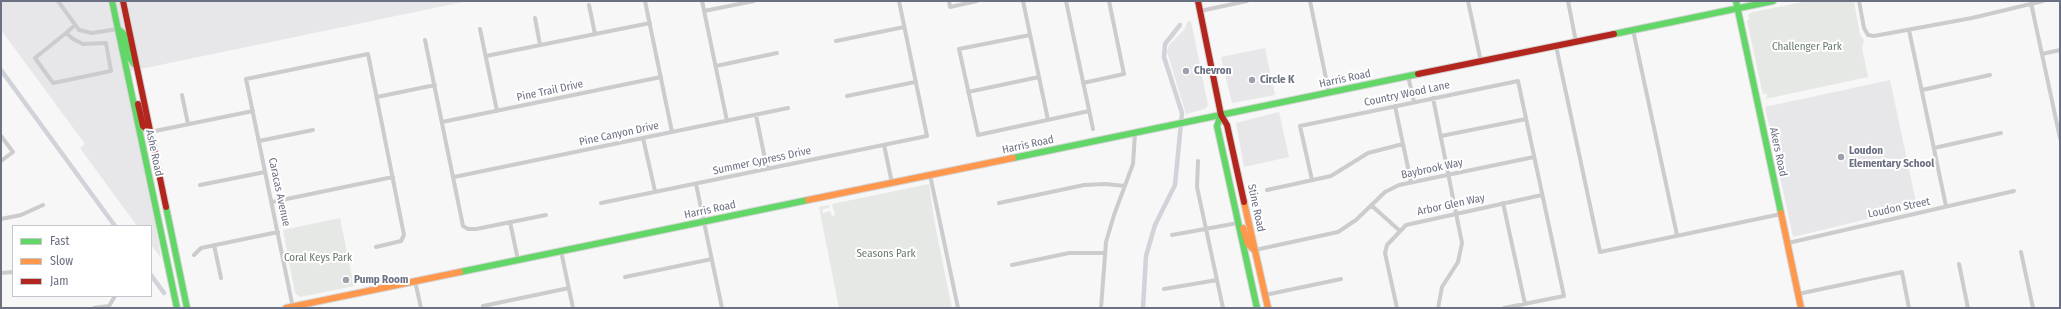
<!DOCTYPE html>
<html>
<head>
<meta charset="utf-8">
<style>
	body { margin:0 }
	#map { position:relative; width:2061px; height:309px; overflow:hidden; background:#f7f7f7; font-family:"Fira Sans Condensed",sans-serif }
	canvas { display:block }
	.frame { position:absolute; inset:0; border:2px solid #6b7083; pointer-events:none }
	.legend { position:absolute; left:12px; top:225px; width:140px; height:72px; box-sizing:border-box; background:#fff; border:1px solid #c4c6cd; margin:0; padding:5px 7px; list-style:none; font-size:12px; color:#6b7083 }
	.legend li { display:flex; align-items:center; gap:8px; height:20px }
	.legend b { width:20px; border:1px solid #c4c6cd }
</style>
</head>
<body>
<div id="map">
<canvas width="2061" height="309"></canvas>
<div class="frame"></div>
<ul class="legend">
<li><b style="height:5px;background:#63d668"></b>Fast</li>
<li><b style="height:5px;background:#ff974d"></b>Slow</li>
<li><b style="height:5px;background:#b3261e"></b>Jam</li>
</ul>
</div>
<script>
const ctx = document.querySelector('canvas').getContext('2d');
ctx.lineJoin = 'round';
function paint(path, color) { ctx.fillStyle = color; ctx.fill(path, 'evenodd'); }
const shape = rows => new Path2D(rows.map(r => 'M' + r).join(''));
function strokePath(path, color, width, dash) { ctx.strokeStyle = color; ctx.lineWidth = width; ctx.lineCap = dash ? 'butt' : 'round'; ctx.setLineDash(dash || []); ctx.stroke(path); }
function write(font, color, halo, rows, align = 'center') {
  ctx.font = font + ' "Fira Sans Condensed",sans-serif'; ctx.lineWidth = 4; ctx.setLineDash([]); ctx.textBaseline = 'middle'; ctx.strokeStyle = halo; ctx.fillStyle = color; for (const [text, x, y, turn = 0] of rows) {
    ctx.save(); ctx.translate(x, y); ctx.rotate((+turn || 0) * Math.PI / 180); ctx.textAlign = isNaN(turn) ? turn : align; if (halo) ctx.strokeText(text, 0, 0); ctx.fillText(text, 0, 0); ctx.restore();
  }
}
paint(shape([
	[1,1,468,1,131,71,161,258,151,245,151,226,137,226,80,148,85,144,1,30],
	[1191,21,1208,105,1205,109,1186,114,1167,52,1169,45,1185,29,1187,22],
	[1265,48,1275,95,1232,103,1221,57],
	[1890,80,1917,207,1793,237,1765,107],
	[1279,112,1289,157,1244,167,1236,123]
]), '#e7e7e9');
paint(shape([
	[1808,1,1854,1,1860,35,1864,40,1862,48,1868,77,1765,99,1767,96,1766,93,1763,95,1747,21,1749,19,1748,15,1753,12],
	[929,184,935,225,952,308,839,308,819,207,829,205,829,208,823,209,823,213,830,211,832,216,835,215,832,204],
	[340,218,354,286,300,297,295,293,283,230]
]), '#e5e8e4');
strokePath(shape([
	[1,70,115,226],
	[151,275,164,293],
	[1143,308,1146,256,1155,225,1175,185,1182,113,1164,57,1165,44,1180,25]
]), '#d1d3d9', 4.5);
const fast = shape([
	[112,1,177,308],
	[1736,1,1781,213],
	[118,29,124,34,130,58,134,64],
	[1614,34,1773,1],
	[1221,115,1217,126,1257,308],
	[1013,158,1418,74],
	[166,207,187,308],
	[460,272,808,200]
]);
const slow = shape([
	[808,200,1013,158],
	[1244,202,1268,308],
	[1781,213,1801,308],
	[1243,228,1248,244,1254,250],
	[286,308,460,272]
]);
const jam = shape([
	[123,1,166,207],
	[1198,1,1221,115,1227,125,1244,202],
	[1418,74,1614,34],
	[138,104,143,126,150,132]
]);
strokePath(fast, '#d4d4d5', 8);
strokePath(slow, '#d4d4d5', 8);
strokePath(jam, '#d4d4d5', 8);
strokePath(shape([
	[58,1,79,30,92,33,118,29],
	[645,1,672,132],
	[702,1,727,121],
	[949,1,950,7,977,1],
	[1023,1,1048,120],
	[1066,1,1093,129],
	[1310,1,1329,93],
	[1468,1,1481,62],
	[1568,1,1576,42],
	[1859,1,1864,28,1868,35,1874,36,1972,18,2043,1],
	[2031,3,2060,138],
	[589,5,595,34],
	[704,11,754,1],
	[1200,11,1247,1],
	[535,18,540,45],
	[480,29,497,111],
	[1633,30,1677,235],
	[1909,30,1946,206],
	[66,33,73,39,83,44,106,43,111,71,53,83,35,58,66,33,75,25],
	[1030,35,959,49,978,135,1089,111],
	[425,40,463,226,468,229,476,229,546,215],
	[836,41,904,27],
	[1556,46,1600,252,1781,214],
	[2042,54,2060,50],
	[486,56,650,23],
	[716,66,777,53],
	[1408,76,1414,102],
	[1083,83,1124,74,1109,1],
	[1922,90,1990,75],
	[968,92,1039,77],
	[182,95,188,124],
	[847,96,915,82],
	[377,97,435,85],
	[1433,98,1462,243,1458,262,1442,287,1438,308],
	[1395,106,1411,182],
	[756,115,767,169],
	[442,122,661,77],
	[150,132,253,111],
	[1,136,13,152,1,161],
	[1441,136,1526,119],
	[643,138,655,191],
	[259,141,313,130],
	[884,145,892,183],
	[1934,148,2001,133],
	[1198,161,1197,187,1223,308],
	[930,175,958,308],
	[454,177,788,108],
	[1312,180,1300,126,1518,81,1564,296,1504,308],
	[696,184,722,308],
	[200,185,265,172],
	[1267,190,1331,176,1368,153,1403,144],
	[272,202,393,177],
	[601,203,927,136,899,1],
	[999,203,1084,185,1106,184,1125,186],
	[1503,203,1525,304],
	[1371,205,1400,231],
	[1,219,21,215,43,205],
	[510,222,518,260],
	[1172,235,1238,223],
	[1788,243,2014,191],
	[214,245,221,278],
	[1255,250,1338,232,1356,220,1385,192,1399,185,1534,157],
	[561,251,573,308],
	[2021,252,2033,308],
	[194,255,201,248,278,232],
	[1959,264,1968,308],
	[1012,265,1069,253,1105,253],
	[1,273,13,272],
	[625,277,712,259],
	[415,281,421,308],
	[1164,289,1217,280],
	[1798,294,1902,272,1909,308],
	[1265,295,1341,279],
	[483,306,569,288],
	[94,308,109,306,115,296],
	[293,308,246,79,368,54,404,235,401,241,397,242,376,247],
	[1101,308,1106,242,1114,215,1133,164,1135,133],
	[1397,308,1385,253,1387,245,1406,225,1542,195]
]), '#ccccce', 4);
strokePath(fast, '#63d668', 6);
strokePath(slow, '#ff974d', 6);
strokePath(jam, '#b3261e', 6);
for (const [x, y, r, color] of [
	[1186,71,4,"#9c9fac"],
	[1252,80,4,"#9c9fac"],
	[1841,157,4,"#9c9fac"],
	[346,280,4,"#9c9fac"]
]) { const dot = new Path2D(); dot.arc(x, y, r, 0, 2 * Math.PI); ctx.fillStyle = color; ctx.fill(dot); strokePath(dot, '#fff', 1.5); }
write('11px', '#697b6b', '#fff', [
	["Challenger Park",1807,47],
	["Seasons Park",886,254],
	["Coral Keys Park",318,258]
]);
write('bold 11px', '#6b7083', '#fff', [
	["Chevron",1194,71],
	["Circle K",1260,80],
	["Loudon",1849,151],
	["Elementary School",1849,164],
	["Pump Room",354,280]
], 'left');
write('11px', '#6b7083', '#fff', [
	["Harris Road",1345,79,-12],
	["Pine Trail Drive",550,91,-12],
	["Country Wood Lane",1407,94,-12],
	["Pine Canyon Drive",619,134,-12],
	["Harris Road",1028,145,-12],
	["Akers Road",1778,152,78],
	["Ashe Road",154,153,78],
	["Summer Cypress Drive",762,161,-12],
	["Baybrook Way",1432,169,-12],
	["Caracas Avenue",279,192,78],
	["Arbor Glen Way",1451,205,-12],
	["Stine Road",1256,208,78],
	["Loudon Street",1899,208,-12],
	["Harris Road",710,210,-12]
]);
</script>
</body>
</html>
